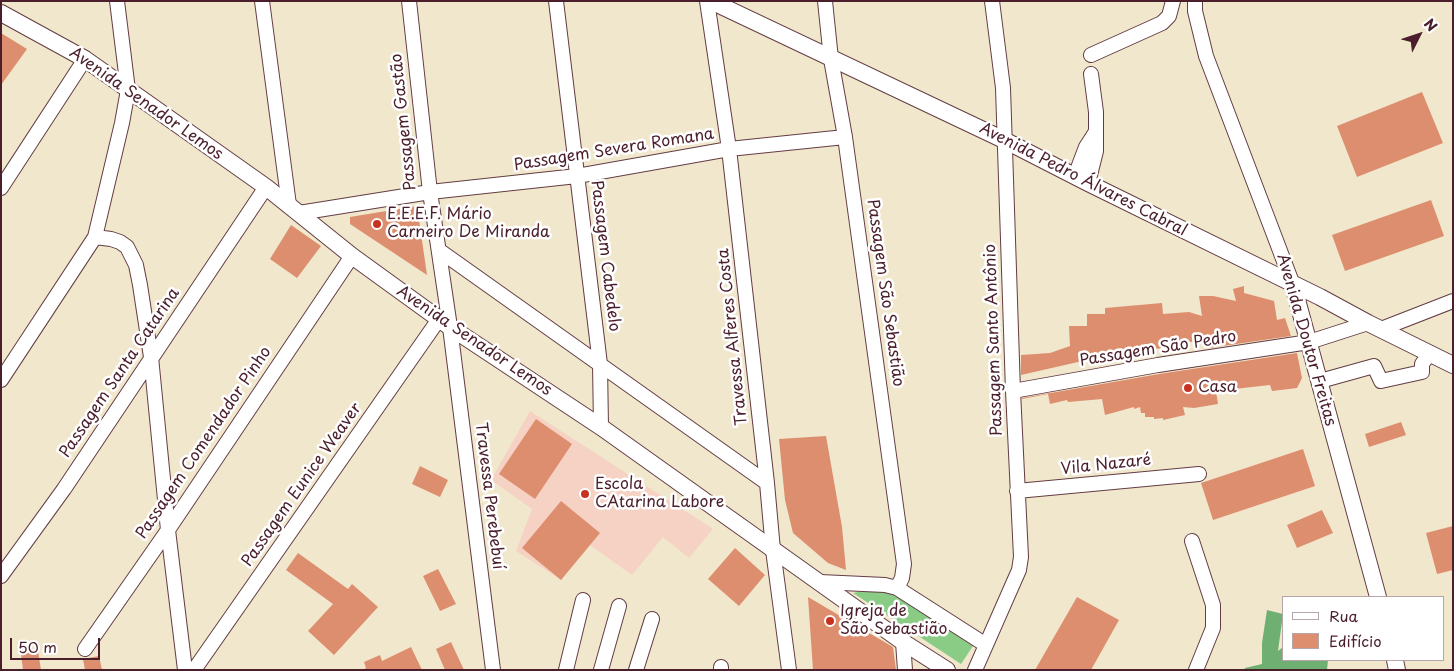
<!DOCTYPE html>
<html>
<head>
<meta charset="utf-8">
<style>
	body { margin:0 }
	#map { position:relative; width:1454px; height:671px; overflow:hidden; background:#f1e7cd; font-family:"Playpen Sans",sans-serif }
	canvas { display:block }
	.frame { position:absolute; inset:0; border:2px solid #4a1f2b; pointer-events:none }
	.legend { position:absolute; left:1282px; top:596px; width:162px; height:65px; box-sizing:border-box; background:#fff; border:1px solid #b7a5aa; margin:0; padding:6px 9px; list-style:none; font-size:15px; color:#4a1f2b }
	.legend li { display:flex; align-items:center; gap:10px; height:25px }
	.legend b { width:25px; border:1px solid #b7a5aa }
	.north { position:absolute; left:1394px; top:10px; width:50px; height:50px; -webkit-text-stroke:4px #fff; paint-order:stroke; rotate:49deg; font-size:14px; font-weight:700; line-height:20px; text-align:center; color:#4a1f2b }
	.north::after { content:''; display:block; margin:auto; width:18px; height:22px; background:#4a1f2b; clip-path:polygon(50% 0,100% 100%,50% 72%,0 100%) }
	.scale { position:absolute; left:10px; top:638px; width:90px; height:22px; box-sizing:border-box; border:2px solid #4a1f2b; border-top:0; padding-left:6px; font-size:15px; line-height:18px; white-space:nowrap; color:#4a1f2b; -webkit-text-stroke:4px #fff; paint-order:stroke }
</style>
</head>
<body>
<div id="map">
<canvas width="1454" height="671"></canvas>
<div class="frame"></div>
<ul class="legend">
<li><b style="height:6px;background:#fff"></b>Rua</li>
<li><b style="height:14px;background:#dd8e6e"></b>Edifício</li>
</ul>
<div class="north">N</div>
<div class="scale">50 m</div>
</div>
<script>
const ctx = document.querySelector('canvas').getContext('2d');
ctx.lineJoin = 'round';
function paint(path, color) { ctx.fillStyle = color; ctx.fill(path, 'evenodd'); }
const shape = rows => new Path2D(rows.map(r => 'M' + r).join(''));
function strokePath(path, color, width, dash) { ctx.strokeStyle = color; ctx.lineWidth = width; ctx.lineCap = dash ? 'butt' : 'round'; ctx.setLineDash(dash || []); ctx.stroke(path); }
function write(font, color, halo, rows, align = 'center') {
  ctx.font = font + ' "Playpen Sans",sans-serif'; ctx.lineWidth = 5; ctx.setLineDash([]); ctx.textBaseline = 'middle'; ctx.strokeStyle = halo; ctx.fillStyle = color; for (const [text, x, y, turn = 0] of rows) {
    ctx.save(); ctx.translate(x, y); ctx.rotate((+turn || 0) * Math.PI / 180); ctx.textAlign = isNaN(turn) ? turn : align; if (halo) ctx.strokeText(text, 0, 0); ctx.fillText(text, 0, 0); ctx.restore();
  }
}
paint(shape([
	[530,411,713,529,689,558,663,537,632,575,590,545,561,580,516,551,532,509,491,480]
]), '#f6d2c4');
paint(shape([
	[877,588,894,594,975,643,961,664,853,593]
]), '#8acc85');
paint(shape([
	[1267,610,1283,614,1278,651,1283,647,1283,660,1328,660,1327,670,1244,670,1245,668,1262,664,1262,643]
]), '#6fb072');
paint(shape([
	[1,33,27,49,1,85],
	[1422,92,1443,143,1357,177,1337,126],
	[1431,200,1444,236,1345,271,1332,235],
	[417,206,427,275,350,224,350,217],
	[291,225,321,246,297,278,270,259],
	[1244,286,1244,293,1274,301,1277,320,1285,318,1291,336,1209,348,1208,343,1200,344,1200,341,1179,343,1179,347,1140,350,1140,351,1132,352,1132,354,1113,354,1021,375,1021,355,1050,353,1070,346,1069,326,1087,326,1087,314,1105,314,1105,308,1162,303,1163,314,1189,312,1202,316,1199,296,1213,296,1236,301,1233,289],
	[1297,353,1302,378,1297,388,1272,391,1270,385,1216,391,1218,404,1194,408,1183,407,1185,415,1163,420,1163,418,1154,419,1154,417,1145,417,1145,413,1141,413,1140,407,1134,409,1134,407,1105,415,1102,399,1068,402,1067,400,1050,404,1048,394,1022,399,1022,398,1159,374],
	[536,419,572,444,535,499,499,474],
	[1401,422,1406,435,1369,447,1365,434],
	[826,436,842,527,846,570,828,563,793,533,785,500,779,439],
	[1303,449,1315,486,1213,520,1201,483],
	[420,466,448,480,440,497,412,484],
	[561,501,600,533,561,580,522,548],
	[1322,510,1333,533,1297,548,1287,525],
	[1453,526,1453,570,1437,574,1426,533],
	[735,548,765,575,739,606,708,579],
	[298,553,348,589,352,584,378,607,334,655,308,631,333,604,286,570],
	[438,569,456,604,440,611,423,576],
	[808,597,893,647,896,670,813,670],
	[1077,597,1119,620,1091,670,1035,670],
	[451,642,464,670,445,670,436,649],
	[411,647,422,670,363,670,366,668,364,662,380,655,382,661],
	[38,651,41,670,23,670,21,654],
	[99,656,102,670,85,670,83,659]
]), '#dd8e6e');
const minor = shape([
	[262,1,289,205],
	[409,1,430,192,450,327,493,670],
	[556,1,600,364,601,427],
	[707,1,729,149,767,483,773,550,789,670],
	[825,1,831,59,845,137,904,564,902,578,897,588],
	[1195,1,1195,11,1206,56,1293,285],
	[1091,55,1162,23,1169,16,1173,1],
	[1075,176,1086,147,1095,133],
	[1088,183,1096,151,1096,112,1091,74],
	[1,188,85,59],
	[299,213,430,192,577,176,729,149,845,137],
	[95,237,111,239,120,242,127,247,136,265,140,285,151,357,168,530,185,670],
	[440,251,767,483],
	[1381,329,1453,301],
	[1,380,95,237,122,123,128,90,117,1],
	[1320,381,1374,366,1381,381,1422,372,1422,364,1429,354],
	[1013,391,1158,365,1309,342,1368,323],
	[1017,491,1199,474],
	[1192,541,1213,605,1213,628,1196,670],
	[1,576,64,489,266,187],
	[820,582,885,585,897,588,986,645],
	[903,642,905,670],
	[85,649,168,530,352,256],
	[194,670,439,319],
	[566,670,583,600],
	[601,670,619,606],
	[636,670,652,619],
	[721,670,721,667],
	[975,670,1019,570,1021,557,1013,391,1003,88,992,1]
]);
const major = shape([
	[711,1,1004,140,1088,183,1320,297,1368,323,1453,365],
	[1,13,85,59,266,187,352,256,450,327,601,427,903,642,947,670],
	[1293,285,1378,597],
	[1395,660,1397,670]
]);
strokePath(minor, '#633d43', 16);
strokePath(major, '#633d43', 18);
strokePath(minor, '#fff', 14);
strokePath(major, '#fff', 16);
for (const [x, y, r, color] of [
	[377,224,5,"#c8321e"],
	[1188,388,5,"#c8321e"],
	[585,494,5,"#c8321e"],
	[830,621,5,"#c8321e"]
]) { const dot = new Path2D(); dot.arc(x, y, r, 0, 2 * Math.PI); ctx.fillStyle = color; ctx.fill(dot); strokePath(dot, '#fff', 2); }
write('16px', '#4a1f2b', '#fff', [
	["Avenida Senador Lemos",146,104,35],
	["Passagem Gastão",404,122,-96],
	["Passagem Severa Romana",614,150,-9],
	["Avenida Pedro Álvares Cabral",1083,180,27],
	["Passagem Cabedelo",605,256,83],
	["Passagem São Sebastião",885,293,82],
	["Travessa Alferes Costa",733,337,-96],
	["Passagem Santo Antônio",994,340,-92],
	["Avenida Doutor Freitas",1306,340,74],
	["Avenida Senador Lemos",474,341,34],
	["Passagem São Pedro",1158,349,-9],
	["Passagem Santa Catarina",120,373,-56],
	["Passagem Comendador Pinho",204,443,-56],
	["Vila Nazaré",1106,465,-6],
	["Passagem Eunice Weaver",302,485,-55],
	["Travessa Perebebuí",489,496,83]
]);
write('16px', '#4a1f2b', '#fff', [
	["E.E.E.F. Mário",387,215],
	["Carneiro De Miranda",387,233],
	["Casa",1198,388],
	["Escola",595,485],
	["CAtarina Labore",595,503],
	["Igreja de",840,612],
	["São Sebastião",840,630]
], 'left');
</script>
</body>
</html>
